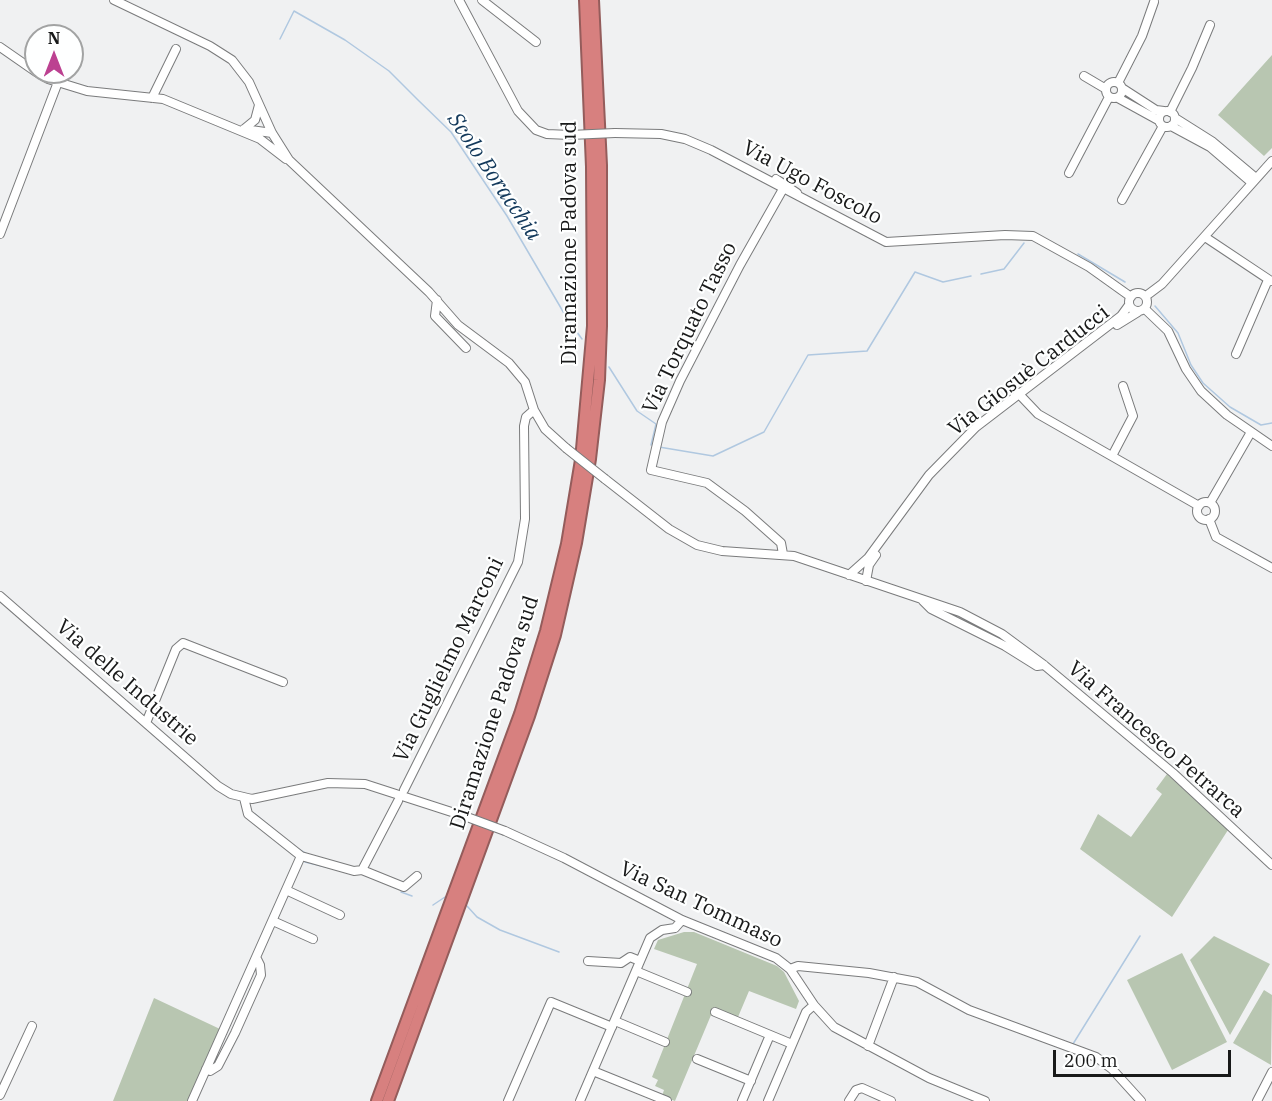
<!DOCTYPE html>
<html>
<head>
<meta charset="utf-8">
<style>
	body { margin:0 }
	#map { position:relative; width:1272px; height:1101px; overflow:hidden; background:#f0f1f2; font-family:"IBM Plex Serif",serif }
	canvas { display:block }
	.north { position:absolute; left:24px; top:24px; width:60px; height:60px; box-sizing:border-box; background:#feffff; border:2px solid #a2a3a3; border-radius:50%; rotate:0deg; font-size:16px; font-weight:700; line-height:24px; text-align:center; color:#181919 }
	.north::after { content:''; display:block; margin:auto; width:21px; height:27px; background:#bc4191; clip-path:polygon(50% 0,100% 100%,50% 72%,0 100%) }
	.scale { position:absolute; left:1053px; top:1050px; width:178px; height:27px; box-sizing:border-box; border:3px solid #181919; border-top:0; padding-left:8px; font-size:18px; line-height:21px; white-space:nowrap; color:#181919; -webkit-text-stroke:4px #feffff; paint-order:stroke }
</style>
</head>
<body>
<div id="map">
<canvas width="1272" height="1101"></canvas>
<div class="north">N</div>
<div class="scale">200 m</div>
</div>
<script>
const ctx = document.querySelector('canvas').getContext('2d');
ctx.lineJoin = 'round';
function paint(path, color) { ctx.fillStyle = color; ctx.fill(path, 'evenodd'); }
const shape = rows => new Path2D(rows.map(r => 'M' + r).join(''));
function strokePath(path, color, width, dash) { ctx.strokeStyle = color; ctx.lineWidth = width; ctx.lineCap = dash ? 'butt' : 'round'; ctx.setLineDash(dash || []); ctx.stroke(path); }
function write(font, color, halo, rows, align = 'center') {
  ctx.font = font + ' "IBM Plex Serif",serif'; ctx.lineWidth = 4.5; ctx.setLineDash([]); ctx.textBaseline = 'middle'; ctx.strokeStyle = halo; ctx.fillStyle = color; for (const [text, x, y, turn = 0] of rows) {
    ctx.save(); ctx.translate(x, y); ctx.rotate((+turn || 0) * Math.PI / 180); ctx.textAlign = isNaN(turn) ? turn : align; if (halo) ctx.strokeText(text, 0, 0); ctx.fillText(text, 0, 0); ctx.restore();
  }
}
paint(shape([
	[1272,55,1272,148,1264,156,1218,115],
	[1167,774,1228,830,1172,917,1080,849,1098,814,1131,837,1162,794,1156,789],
	[684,932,694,932,777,966,784,972,799,1001,796,1009,749,991,738,1017,714,1008,675,1101,662,1096,664,1090,655,1086,658,1080,652,1077,697,964,654,949,658,940],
	[1214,936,1270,964,1230,1035,1190,960],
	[1182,953,1227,1042,1172,1070,1127,980],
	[1264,990,1272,995,1271,1065,1233,1043],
	[154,998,220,1029,188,1101,113,1101]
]), '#b8c6b1');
strokePath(shape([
	[280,39,294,11,345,40,389,71,418,100,451,132,507,216,568,320,582,339],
	[1078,254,1125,282],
	[981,274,1004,269,1024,243],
	[1155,306,1178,333,1191,365,1203,383,1230,407,1261,425,1272,423],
	[609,367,637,411,656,424,651,445],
	[659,447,713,456,764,432,808,355,867,351,915,272,943,282,971,276],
	[255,814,268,825],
	[298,849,307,854],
	[305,862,330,868],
	[401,892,412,896],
	[433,905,445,897],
	[467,906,477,917,500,930,559,952],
	[1073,1044,1140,936]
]), '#b0c8e0', 1.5);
const minor = shape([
	[114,0,210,46,232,60,249,82,272,133,289,160,429,292,458,325,509,363,525,382,534,410,545,429,566,448],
	[459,0,518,111,536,130,547,134,570,135],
	[482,0,536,42],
	[0,47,36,72],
	[36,72,48,79,87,91,163,99,260,139,286,159],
	[1084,76,1106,89],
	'1106 90a8 8 0 1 1 16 0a8 8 0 1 1-16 0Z',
	[1118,83,1142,36,1154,2],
	[1122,88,1156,110,1164,111],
	[152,98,176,49],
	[1118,98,1158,120],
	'1159 119a8 8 0 1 1 16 0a8 8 0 1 1-16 0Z',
	[1170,112,1192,68,1210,25],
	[1175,118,1213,142,1256,178],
	[1171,126,1210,147,1252,183],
	[244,129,272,133],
	[244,129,255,120,259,105],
	[615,133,661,134,685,139,711,150,886,242,1005,235,1033,236,1089,267,1131,297],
	[1069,173,1109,97],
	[776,179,797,193],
	[783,189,740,265,680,381,662,422,651,470,707,483,745,511,781,543,783,554],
	[1122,200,1163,126],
	[0,234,58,82],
	[1205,237,1271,281],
	'1129 302a9 9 0 1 1 18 0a9 9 0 1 1-18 0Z',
	[1146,296,1162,284,1272,161],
	[437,300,435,316,466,348],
	[1145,309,1168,331,1186,369,1201,391,1227,415,1272,446],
	[1117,325,1138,312],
	[1236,354,1268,280],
	[1018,393,1038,414,1199,506],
	[1112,456,1133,416,1123,386],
	[605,479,669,529,697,545,722,551,794,556,960,612,1002,634,1044,665,1173,773,1272,865],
	'1197 511a9 9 0 1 1 18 0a9 9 0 1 1-18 0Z',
	[1210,503,1251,432],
	[1209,519,1216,537,1272,568],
	[849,575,868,558,929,475,976,427,1121,316,1129,305],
	[866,581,869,565,876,555],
	[0,596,218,786,231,794,252,799,328,783,365,784,467,817],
	[923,601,931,609,1005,646,1037,666,1044,665],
	[146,723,176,649,183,643,283,682],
	[404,790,518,562,525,519,524,426,526,417,534,410],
	[244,798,248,814,301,856,354,871,362,870,404,887,417,876],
	[505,831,564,858,682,920,776,958,790,969,814,1005,834,1027,929,1078,985,1101],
	[362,870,398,801],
	[286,890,340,915],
	[273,921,313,939],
	[588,961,621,963,630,957,640,961],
	[790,969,798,966,869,973,917,982,969,1010,1096,1057,1112,1069,1141,1101],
	[636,971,687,992],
	[715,1012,792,1044],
	[615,1021,665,1042],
	[868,1046,894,977],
	[697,1059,751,1081],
	[206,1069,210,1071,218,1066,235,1033,261,975,260,965,257,959],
	[593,1071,667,1101],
	[0,1095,32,1026],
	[192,1101,301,856],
	[508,1101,551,1002,612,1027],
	[580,1101,650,938,662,930,675,928,682,920],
	[742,1101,770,1035],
	[768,1101,806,1012,814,1005],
	[849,1101,856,1090,862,1088,891,1101],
	[1257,1101,1272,1072]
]);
const highway = shape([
	[377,1101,520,714,546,631,567,544,581,460,593,326,592,167,585,0],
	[388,1101,529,716,555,635,576,543,590,459,599,380,601,326,601,165,593,0]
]);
strokePath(minor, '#7a7b7c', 10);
strokePath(highway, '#945c5b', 14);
strokePath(minor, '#fff', 8);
strokePath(highway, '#d7807f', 10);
const minorBridge = shape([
	[570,135,615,133],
	[566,448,605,479],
	[467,817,505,831]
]);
strokePath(minorBridge, '#7a7b7c', 10, []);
strokePath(minorBridge, '#fff', 8);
write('21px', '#181919', '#feffff', [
	["Via Ugo Foscolo",812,183,28],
	["Diramazione Padova sud",570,243,-90],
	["Via Torquato Tasso",690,328,-64],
	["Via Giosuè Carducci",1029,371,-38],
	["Via Guglielmo Marconi",449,660,-64],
	["Via delle Industrie",127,683,41],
	["Diramazione Padova sud",495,713,-72],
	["Via Francesco Petrarca",1156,740,41],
	["Via San Tommaso",701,905,25]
]);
write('italic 22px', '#13395b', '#feffff', [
	["Scolo Boracchia",494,177,56]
]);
</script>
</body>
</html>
